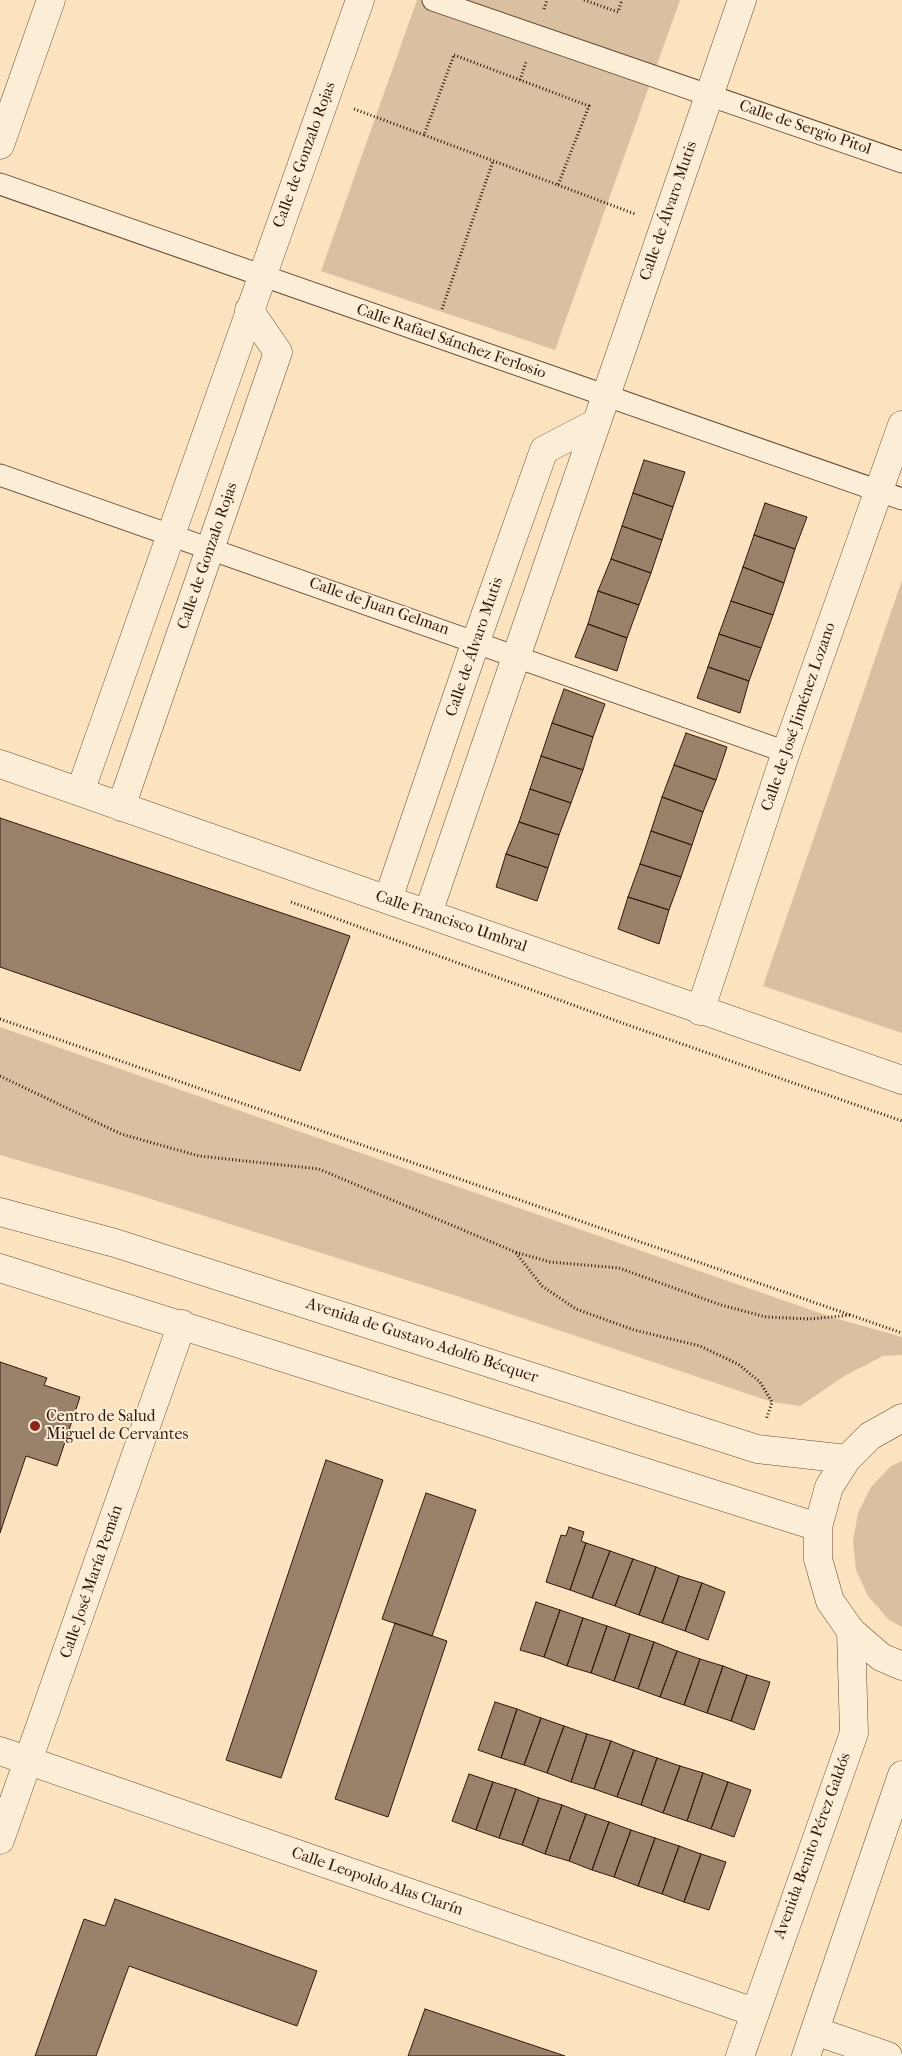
<!DOCTYPE html>
<html>
<head>
<meta charset="utf-8">
<style>
	body { margin:0 }
	canvas { display:block; background:#fbe3c0 }
</style>
</head>
<body>
<canvas width="902" height="2056"></canvas>
<script>
const ctx = document.querySelector('canvas').getContext('2d');
ctx.lineJoin = 'round';
function paint(path, color) { ctx.fillStyle = color; ctx.fill(path, 'evenodd'); }
const shape = rows => new Path2D(rows.map(r => 'M' + r).join(''));
function strokePath(path, color, width, dash) { ctx.strokeStyle = color; ctx.lineWidth = width; ctx.lineCap = dash ? 'butt' : 'round'; ctx.setLineDash(dash || []); ctx.stroke(path); }
function write(font, color, halo, rows, align = 'center') {
  ctx.font = font + ' "IM FELL French Canon",serif'; ctx.lineWidth = 4; ctx.setLineDash([]); ctx.textBaseline = 'middle'; ctx.strokeStyle = halo; ctx.fillStyle = color; for (const [text, x, y, turn = 0] of rows) {
    ctx.save(); ctx.translate(x, y); ctx.rotate((+turn || 0) * Math.PI / 180); ctx.textAlign = isNaN(turn) ? turn : align; if (halo) ctx.strokeText(text, 0, 0); ctx.fillText(text, 0, 0); ctx.restore();
  }
}
paint(shape([
	[417,0,680,0,555,350,321,271],
	[902,580,902,1033,763,986],
	[0,1027,831,1317,902,1337,902,1355,883,1356,846,1375,800,1406,772,1402,457,1296,132,1193,0,1155],
	[902,1461,902,1627,889,1620,868,1596,856,1570,853,1541,858,1513,871,1487,891,1466]
]), '#d9c0a1');
const building = shape([
	[644,460,685,472,673,507,633,493,644,460],
	[633,493,673,507,662,540,622,526,633,493],
	[765,503,807,517,795,549,754,535,765,503],
	[622,526,662,540,651,573,611,559,622,526],
	[754,535,795,549,784,583,743,567,754,535],
	[611,559,651,573,639,605,598,591,611,559],
	[743,567,784,583,773,615,731,601,743,567],
	[598,591,639,605,627,638,588,624,598,591],
	[731,601,773,615,761,648,719,634,731,601],
	[588,624,627,638,617,671,575,657,588,624],
	[719,634,761,648,749,681,708,667,719,634],
	[708,667,749,681,740,713,697,698,708,667],
	[564,689,605,704,593,737,552,723,564,689],
	[552,723,593,737,583,770,541,756,552,723],
	[686,733,727,747,716,780,674,765,686,733],
	[541,756,583,770,571,803,530,789,541,756],
	[674,765,716,780,703,812,662,797,674,765],
	[530,789,571,803,559,835,519,822,530,789],
	[662,797,703,812,692,845,651,831,662,797],
	[0,818,350,936,300,1071,0,967,0,818],
	[519,822,559,835,548,868,506,854,519,822],
	[651,831,692,845,681,877,640,864,651,831],
	[506,854,548,868,537,901,496,887,506,854],
	[640,864,681,877,669,910,628,897,640,864],
	[628,897,669,910,659,944,618,929,628,897],
	[0,1362,47,1378,44,1385,80,1397,57,1466,26,1456,0,1533,0,1362],
	[326,1460,383,1480,281,1778,226,1760,326,1460],
	[426,1493,476,1510,432,1636,382,1619,426,1493],
	[569,1527,584,1532,581,1541,586,1543,570,1590,546,1582,561,1535,566,1536,569,1527],
	[586,1543,610,1551,592,1598,570,1590,586,1543],
	[610,1551,633,1559,615,1606,592,1598,610,1551],
	[633,1559,656,1567,639,1615,615,1606,633,1559],
	[656,1567,679,1576,662,1623,639,1615,656,1567],
	[679,1576,702,1583,685,1631,662,1623,679,1576],
	[702,1583,725,1592,708,1640,685,1631,702,1583],
	[536,1602,560,1610,544,1657,520,1650,536,1602],
	[560,1610,583,1618,567,1666,544,1657,560,1610],
	[583,1618,607,1626,591,1673,567,1666,583,1618],
	[395,1623,447,1641,388,1817,335,1799,395,1623],
	[607,1626,630,1634,614,1681,591,1673,607,1626],
	[630,1634,654,1642,638,1689,614,1681,630,1634],
	[654,1642,677,1651,660,1697,638,1689,654,1642],
	[677,1651,700,1659,684,1705,660,1697,677,1651],
	[700,1659,723,1666,707,1713,684,1705,700,1659],
	[723,1666,747,1675,731,1721,707,1713,723,1666],
	[747,1675,770,1682,754,1730,731,1721,747,1675],
	[495,1702,517,1709,501,1758,478,1750,495,1702],
	[517,1709,541,1718,524,1765,501,1758,517,1709],
	[541,1718,564,1726,547,1773,524,1765,541,1718],
	[564,1726,587,1734,571,1782,547,1773,564,1726],
	[587,1734,611,1741,594,1789,571,1782,587,1734],
	[611,1741,634,1750,617,1797,594,1789,611,1741],
	[634,1750,657,1758,641,1805,617,1797,634,1750],
	[657,1758,680,1766,663,1813,641,1805,657,1758],
	[680,1766,703,1773,687,1821,663,1813,680,1766],
	[703,1773,728,1782,711,1829,687,1821,703,1773],
	[469,1774,493,1782,476,1830,452,1821,469,1774],
	[493,1782,516,1789,499,1838,476,1830,493,1782],
	[728,1782,751,1790,734,1837,711,1829,728,1782],
	[516,1789,539,1798,522,1845,499,1838,516,1789],
	[539,1798,562,1805,545,1854,522,1845,539,1798],
	[562,1805,586,1814,569,1861,545,1854,562,1805],
	[586,1814,609,1822,592,1870,569,1861,586,1814],
	[609,1822,631,1830,614,1877,592,1870,609,1822],
	[631,1830,655,1838,638,1886,614,1877,631,1830],
	[655,1838,679,1846,662,1894,638,1886,655,1838],
	[679,1846,701,1854,684,1902,662,1894,679,1846],
	[701,1854,726,1862,709,1910,684,1902,701,1854],
	[115,1899,317,1971,297,2026,129,1966,96,2056,35,2056,84,1919,105,1926,115,1899],
	[425,2009,565,2056,408,2056,425,2009]
]);
paint(building, '#9a826a');
strokePath(building, '#31180c', 1);
const pedestrian = shape([
	[433,0,902,162],
	[0,184,902,499],
	[0,475,786,752]
]);
const minor = shape([
	[0,145,51,0],
	[0,764,902,1080],
	[80,792,360,0],
	[121,807,278,352,249,310],
	[388,899,476,641,544,450,596,423],
	[428,913,742,0],
	[700,1011,786,752,902,425],
	[0,1751,754,2012],
	[0,1840,182,1324],
	[815,2031,888,2056],
	[740,2056,854,1733,851,1631],
	[806,2056,902,1775]
]);
const tertiary = shape([
	[0,1212,115,1243,757,1449,847,1459],
	[0,1268,818,1527],
	[902,1418,870,1436,847,1459,829,1487,818,1527,818,1559,830,1601,851,1631,881,1657,902,1666]
]);
strokePath(pedestrian, '#644b39', 23);
strokePath(minor, '#644b39', 29);
strokePath(tertiary, '#644b39', 29);
strokePath(shape([
	[584,0,618,12,622,0],
	[544,9,547,0],
	[454,55,589,106,558,185,424,135,454,55],
	[520,80,526,62],
	[354,109,424,135],
	[558,185,635,214],
	[442,309,493,161],
	[291,902,625,1024,902,1121],
	[0,1019,902,1333],
	[0,1076,121,1134,199,1156,319,1169,515,1252,550,1262,619,1268,721,1305,766,1317,810,1319,851,1315],
	[516,1253,542,1286,576,1309,634,1330,700,1346,738,1364,760,1382,772,1402,766,1420]
]), '#31180c', 3, [1, 2.5]);
strokePath(pedestrian, '#fcedd6', 21);
strokePath(minor, '#fcedd6', 28);
strokePath(tertiary, '#fcedd6', 28);
for (const [x, y, r, color] of [
	[35,1426,6,"#8f2418"]
]) { const dot = new Path2D(); dot.arc(x, y, r, 0, 2 * Math.PI); ctx.fillStyle = color; ctx.fill(dot); strokePath(dot, '#fcedd6', 2); }
write('16px', '#31180c', '#fcedd6', [
	["Calle de Sergio Pitol",805,128,19],
	["Calle de Gonzalo Rojas",305,155,-70],
	["Calle de Álvaro Mutis",669,211,-71],
	["Calle Rafael Sánchez Ferlosio",451,342,19],
	["Calle de Gonzalo Rojas",208,556,-71],
	["Calle de Juan Gelman",379,607,19],
	["Calle de Álvaro Mutis",475,647,-71],
	["Calle de José Jiménez Lozano",799,717,-71],
	["Calle Francisco Umbral",451,922,19],
	["Avenida de Gustavo Adolfo Bécquer",422,1341,18],
	["Calle José María Pemán",92,1582,-71],
	["Avenida Benito Pérez Galdós",813,1846,-70],
	["Calle Leopoldo Alas Clarín",377,1882,19]
]);
write('16px', '#31180c', '#fcedd6', [
	["Centro de Salud",46,1417],
	["Miguel de Cervantes",46,1435]
], 'left');
</script>
</body>
</html>
